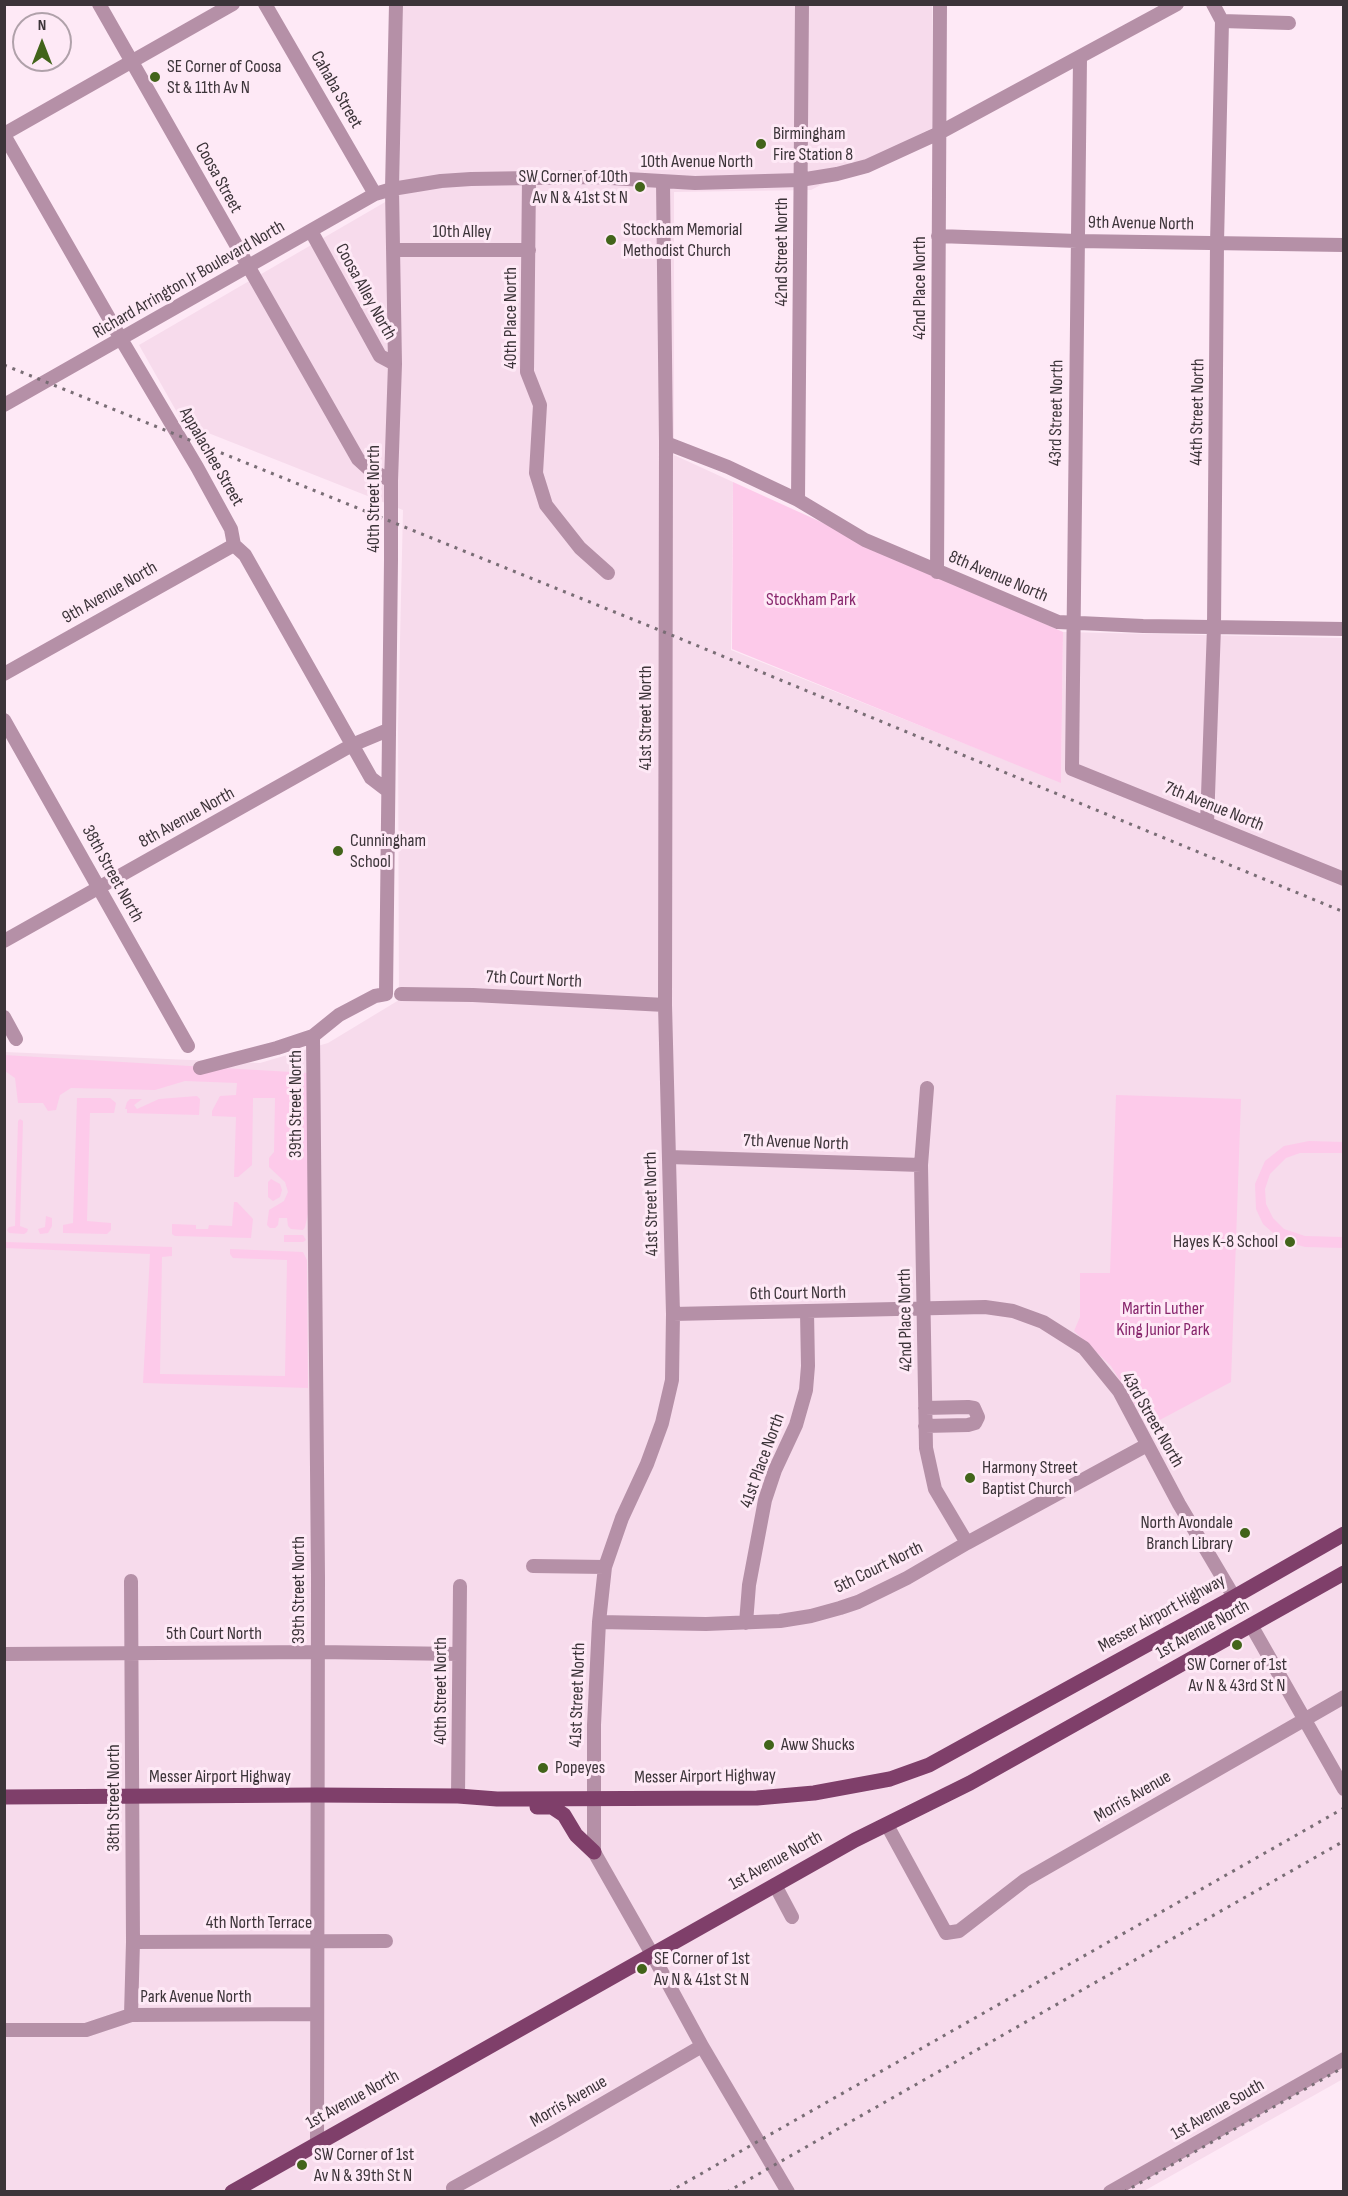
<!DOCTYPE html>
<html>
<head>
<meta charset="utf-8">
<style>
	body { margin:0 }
	#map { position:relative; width:1348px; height:2196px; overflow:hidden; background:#fee9f6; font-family:"Sofia Sans Condensed",sans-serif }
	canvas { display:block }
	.frame { position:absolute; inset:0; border:6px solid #3c3439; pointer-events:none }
	.north { position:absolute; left:12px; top:12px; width:60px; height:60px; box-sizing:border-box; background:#fee9f6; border:2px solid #b0a1aa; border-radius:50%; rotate:0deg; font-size:16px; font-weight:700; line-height:24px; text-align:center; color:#3c3439 }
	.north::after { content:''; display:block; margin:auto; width:21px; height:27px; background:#42641a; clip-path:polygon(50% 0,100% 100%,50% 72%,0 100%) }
</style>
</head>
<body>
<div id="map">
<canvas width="1348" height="2196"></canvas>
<div class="frame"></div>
<div class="north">N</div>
</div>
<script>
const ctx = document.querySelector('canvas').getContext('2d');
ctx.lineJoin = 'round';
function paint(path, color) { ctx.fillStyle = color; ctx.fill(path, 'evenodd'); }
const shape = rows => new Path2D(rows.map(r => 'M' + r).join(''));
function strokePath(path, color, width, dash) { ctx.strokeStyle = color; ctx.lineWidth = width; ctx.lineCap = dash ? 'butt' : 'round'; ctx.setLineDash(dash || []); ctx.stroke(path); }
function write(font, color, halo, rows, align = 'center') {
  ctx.font = font + ' "Sofia Sans Condensed",sans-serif'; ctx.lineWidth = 6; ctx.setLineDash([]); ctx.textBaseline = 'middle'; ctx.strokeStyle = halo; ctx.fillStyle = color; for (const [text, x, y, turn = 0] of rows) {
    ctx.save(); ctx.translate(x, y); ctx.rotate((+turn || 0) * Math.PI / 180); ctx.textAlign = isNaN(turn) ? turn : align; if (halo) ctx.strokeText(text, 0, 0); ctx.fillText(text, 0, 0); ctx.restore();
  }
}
paint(shape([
	[403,5,932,5,932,128,811,190,674,192,674,455,733,482,731,650,1061,782,1063,632,1343,638,1343,2079,1144,2191,5,2192,5,1052,260,1063,328,1043,399,1000,398,728,403,510,183,423,139,345,399,194]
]), '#f7dbec');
paint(shape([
	[733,482,1063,632,1061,783,732,649],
	[4,1055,308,1073,308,1214,305,1227,303,1230,291,1229,288,1226,287,1218,279,1218,278,1225,275,1228,270,1228,267,1225,269,1210,284,1201,288,1192,285,1182,269,1167,269,1158,274,1152,275,1098,253,1098,252,1165,238,1177,234,1177,236,1117,212,1116,212,1111,220,1096,236,1095,237,1083,185,1081,155,1090,71,1088,60,1095,56,1110,48,1111,43,1103,18,1103,15,1078,5,1071],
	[1116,1095,1241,1099,1231,1382,1156,1422,1145,1421,1111,1366,1074,1331,1080,1317,1080,1273,1110,1273],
	[197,1096,200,1099,199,1115,127,1113,127,1109,125,1109,127,1102,130,1099,142,1099,134,1105,137,1109,159,1099],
	[77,1098,110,1098,116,1103,114,1113,90,1113,87,1221,111,1223,111,1230,107,1234,63,1233,63,1225,73,1223],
	[20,1119,23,1121,20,1226,28,1229,27,1232,24,1234,9,1233,7,1230,9,1227,15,1226,18,1121],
	[1309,1141,1343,1142,1343,1153,1300,1153,1286,1158,1270,1174,1265,1189,1266,1204,1273,1218,1284,1229,1305,1236,1343,1237,1343,1248,1305,1247,1281,1240,1263,1224,1256,1209,1255,1184,1265,1161,1284,1146],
	[271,1179,280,1184,282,1190,280,1197,273,1201,268,1197,268,1182],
	[234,1202,237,1202,253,1219,251,1238,175,1236,172,1234,172,1224,196,1225,196,1229,208,1229,209,1225,232,1226],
	[46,1216,52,1218,52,1226,48,1233,40,1234,38,1229,45,1227],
	[284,1235,303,1235,306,1240,303,1242,284,1242],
	[5,1242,172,1247,172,1256,162,1257,160,1374,285,1376,287,1260,233,1258,230,1254,230,1249,303,1252,307,1260,308,1388,143,1383,150,1254,5,1248]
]), '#fdcaea');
strokePath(shape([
	[99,4,358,459,368,468,391,481],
	[265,4,375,194],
	[1222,21,1289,23],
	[1080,58,1072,769,1344,879],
	[4,134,233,4],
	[4,135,121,339,197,467,231,529,234,545,245,555,371,778,388,791],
	[529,178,527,372,540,405,536,473,546,505,580,548,608,573],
	[663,182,666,443,665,1005,673,1314,672,1380,662,1423,647,1464,622,1518,605,1567,599,1622,594,1725,594,1852,652,1954,702,2046,788,2192],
	[311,231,380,356,395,364],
	[938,236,1077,241,1344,245],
	[395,250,529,250],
	[4,405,375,194,392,189,441,181,471,179,594,177,695,183,800,180,837,174,867,166,939,133,1177,4],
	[666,443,728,467,798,500,865,540,1058,622,1143,626,1344,629],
	[798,500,802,4],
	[937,572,940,4],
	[4,674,234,545],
	[4,720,188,1046],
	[1207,823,1214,627,1217,243,1222,21,1213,4],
	[4,941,352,745,388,730],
	[401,994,473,995,665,1005],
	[4,1017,16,1039],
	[313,1036,318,1577,317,2143],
	[200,1068,277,1048,313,1036,339,1015,375,996,386,994,391,560,391,481,395,364,392,189,396,4],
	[927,1088,921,1165,926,1448,935,1489,967,1543],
	[669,1157,921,1165],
	[673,1314,985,1307,1013,1311,1043,1322,1084,1348,1119,1391,1179,1504,1234,1597],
	[925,1408,968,1407,974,1408,978,1417,975,1423,968,1425,925,1426],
	[533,1566,605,1567],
	[599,1622,706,1624,780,1621,811,1616,840,1608,858,1602,907,1578,967,1543,1147,1445],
	[746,1623,749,1585,765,1500,775,1470,796,1425,806,1390,808,1366,807,1312],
	[1251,1625,1344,1789],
	[4,1654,318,1652,459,1654],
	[458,1796,460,1586],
	[887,1825,946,1933,959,1931,1025,1880,1344,1697],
	[775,1885,792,1917],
	[133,1942,386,1941],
	[131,2015,133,1942,131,1581],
	[4,2030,86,2030,131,2015,317,2014],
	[453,2188,554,2132,702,2046],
	[1110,2192,1344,2059]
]), '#b590a7', 14);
strokePath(shape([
	[4,1797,317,1795,458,1796,497,1799,757,1798,814,1793,890,1779,929,1765,1234,1597,1344,1534],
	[537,1807,552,1807,564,1815,576,1835,594,1852],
	[232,2192,855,1840,970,1783,1344,1573]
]), '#7f3f6a', 15);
strokePath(shape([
	[4,365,664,632,1344,912],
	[669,2192,1344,1808],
	[727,2192,1344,1841],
	[1124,2192,1344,2067]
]), '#796d75', 3, [3, 6]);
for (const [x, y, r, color] of [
	[155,77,6,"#42641a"],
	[761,144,6,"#42641a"],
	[640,187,6,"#42641a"],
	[611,240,6,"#42641a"],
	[338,851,6,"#42641a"],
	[1290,1242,6,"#42641a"],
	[970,1478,6,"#42641a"],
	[1245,1533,6,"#42641a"],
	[1237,1645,6,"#42641a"],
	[769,1745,6,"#42641a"],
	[543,1768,6,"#42641a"],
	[642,1969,6,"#42641a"],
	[302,2165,6,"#42641a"]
]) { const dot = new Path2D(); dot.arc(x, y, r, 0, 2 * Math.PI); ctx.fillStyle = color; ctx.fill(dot); strokePath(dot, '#fee9f6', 2); }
write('18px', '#3c3439', '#fee9f6', [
	["SE Corner of Coosa",167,67],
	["St & 11th Av N",167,88],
	["Birmingham",773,134],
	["Fire Station 8",773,155],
	["SW Corner of 10th",628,177,"right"],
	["Av N & 41st St N",628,198,"right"],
	["Stockham Memorial",623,230],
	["Methodist Church",623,251],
	["Cunningham",350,841],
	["School",350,862],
	["Hayes K-8 School",1278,1242,"right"],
	["Harmony Street",982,1468],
	["Baptist Church",982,1489],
	["North Avondale",1233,1523,"right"],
	["Branch Library",1233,1544,"right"],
	["SW Corner of 1st",1237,1665,"center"],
	["Av N & 43rd St N",1237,1686,"center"],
	["Aww Shucks",781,1745],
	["Popeyes",555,1768],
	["SE Corner of 1st",654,1959],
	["Av N & 41st St N",654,1980],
	["SW Corner of 1st",314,2155],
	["Av N & 39th St N",314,2176]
], 'left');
write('18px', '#3c3439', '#fee9f6', [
	["Cahaba Street",336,90,60],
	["10th Avenue North",697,162],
	["Coosa Street",218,178,61],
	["9th Avenue North",1141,224,1],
	["10th Alley",462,232],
	["42nd Street North",782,252,-90],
	["Richard Arrington Jr Boulevard North",189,280,-30],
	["42nd Place North",920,288,-90],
	["Coosa Alley North",365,292,61],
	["40th Place North",511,318,-90],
	["44th Street North",1198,412,-89],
	["43rd Street North",1057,413,-89],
	["Appalachee Street",211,457,60],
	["40th Street North",374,499,-90],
	["8th Avenue North",998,577,23],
	["9th Avenue North",110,593,-30],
	["41st Street North",646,718,-90],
	["7th Avenue North",1214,807,22],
	["8th Avenue North",187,818,-29],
	["38th Street North",112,874,61],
	["7th Court North",534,980,3],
	["39th Street North",296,1104,-90],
	["7th Avenue North",796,1143,2],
	["41st Street North",652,1204,-91],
	["6th Court North",798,1294,-1],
	["42nd Place North",906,1320,-91],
	["43rd Street North",1152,1420,60],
	["41st Place North",763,1461,-70],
	["5th Court North",879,1568,-26],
	["39th Street North",299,1590,-90],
	["Messer Airport Highway",1162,1614,-29],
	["1st Avenue North",1203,1630,-29],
	["5th Court North",214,1634],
	["40th Street North",441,1691,-90],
	["41st Street North",578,1695,-88],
	["Messer Airport Highway",220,1777],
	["Messer Airport Highway",705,1777,-1],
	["Morris Avenue",1133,1797,-30],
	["38th Street North",114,1798,-90],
	["1st Avenue North",776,1861,-29],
	["4th North Terrace",259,1923],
	["Park Avenue North",196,1997],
	["1st Avenue North",353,2100,-29],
	["Morris Avenue",569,2102,-30],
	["1st Avenue South",1218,2110,-30]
]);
write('18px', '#88276d', '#fee9f6', [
	["Stockham Park",811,600],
	["Martin Luther",1163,1309],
	["King Junior Park",1163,1330]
]);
</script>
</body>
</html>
